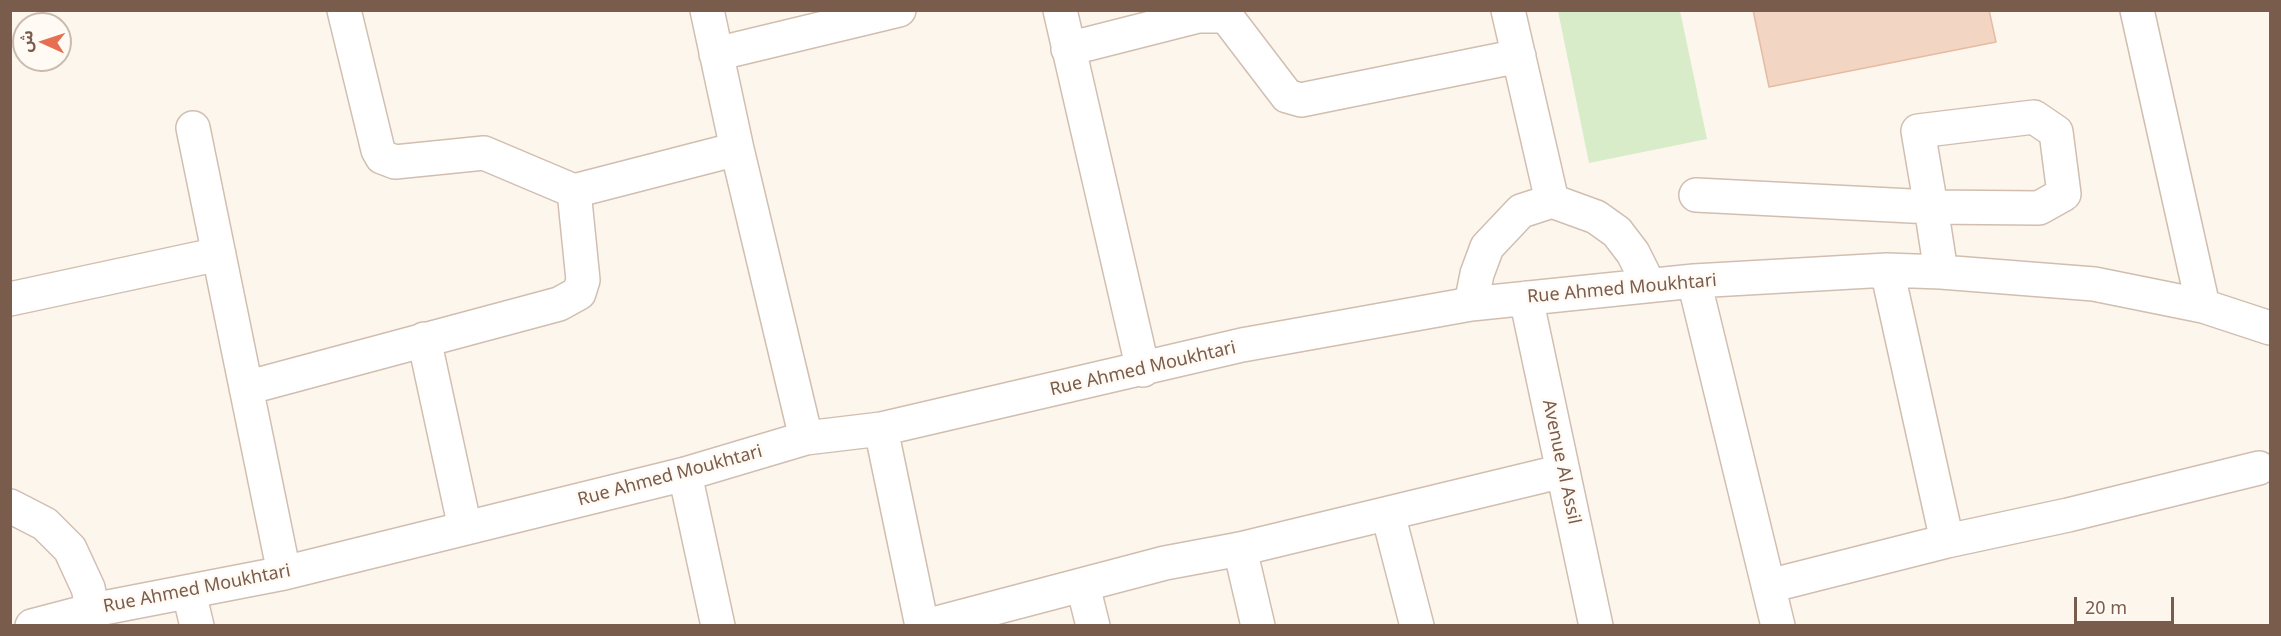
<!DOCTYPE html>
<html>
<head>
<meta charset="utf-8">
<style>
	body { margin:0 }
	#map { position:relative; width:2281px; height:636px; overflow:hidden; background:#fdf6ec; font-family:"Noto Sans","Noto Sans Arabic",sans-serif }
	canvas { display:block }
	.frame { position:absolute; inset:0; border:12px solid #7a5c4d; pointer-events:none }
	.north { position:absolute; left:12px; top:12px; width:60px; height:60px; box-sizing:border-box; background:#fffaf3; border:2px solid #cabbb1; border-radius:50%; rotate:273deg; font-size:16px; font-weight:700; line-height:24px; text-align:center; color:#7a5c4d }
	.north::after { content:''; display:block; margin:auto; width:21px; height:27px; background:#e76f51; clip-path:polygon(50% 0,100% 100%,50% 72%,0 100%) }
	.scale { position:absolute; left:2074px; top:597px; width:100px; height:27px; box-sizing:border-box; border:3px solid #7a5c4d; border-top:0; padding-left:8px; font-size:18px; line-height:21px; white-space:nowrap; color:#7a5c4d; -webkit-text-stroke:4px #fffaf3; paint-order:stroke }
</style>
</head>
<body>
<div id="map">
<canvas width="2281" height="636"></canvas>
<div class="frame"></div>
<div class="north">ش</div>
<div class="scale">20 m</div>
</div>
<script>
const ctx = document.querySelector('canvas').getContext('2d');
ctx.lineJoin = 'round';
function paint(path, color) { ctx.fillStyle = color; ctx.fill(path, 'evenodd'); }
const shape = rows => new Path2D(rows.map(r => 'M' + r).join(''));
function strokePath(path, color, width, dash) { ctx.strokeStyle = color; ctx.lineWidth = width; ctx.lineCap = dash ? 'butt' : 'round'; ctx.setLineDash(dash || []); ctx.stroke(path); }
function write(font, color, halo, rows, align = 'center') {
  ctx.font = font + ' "Noto Sans",sans-serif'; ctx.lineWidth = 5; ctx.setLineDash([]); ctx.textBaseline = 'middle'; ctx.strokeStyle = halo; ctx.fillStyle = color; for (const [text, x, y, turn = 0] of rows) {
    ctx.save(); ctx.translate(x, y); ctx.rotate((+turn || 0) * Math.PI / 180); ctx.textAlign = isNaN(turn) ? turn : align; if (halo) ctx.strokeText(text, 0, 0); ctx.fillText(text, 0, 0); ctx.restore();
  }
}
paint(shape([
	[1558,11,1680,11,1707,139,1589,163]
]), '#d8ecc9');
const building = shape([
	[1753,10,1989,10,1996,42,1769,87,1753,10]
]);
paint(building, '#f3d5c3');
strokePath(building, '#e6bba3', 1.5);
const minor = shape([
	[707,10,737,149,806,438],
	[1060,10,1143,370],
	[1508,10,1552,201],
	[2137,10,2203,306],
	[1068,49,1198,16,1222,16,1229,20,1287,96,1301,100,1519,56],
	[716,54,899,10],
	[193,128,284,573],
	[574,191,737,149],
	[1696,195,1931,207,2039,208,2064,194,2056,132,2034,117,1918,131,1931,207,1941,272],
	[1887,270,1947,541],
	[1694,281,1778,626],
	[1526,298,1596,626],
	[10,299,219,254],
	[1471,304,1477,274,1487,247,1521,211,1552,201,1596,217,1617,232,1633,253,1649,285],
	[424,339,465,528],
	[246,388,559,304,579,293,583,280,574,191,484,153,395,162,382,157,378,150,344,10],
	[881,429,922,626],
	[685,474,718,626],
	[10,506,45,524,70,549,88,588,93,610],
	[1388,514,1417,626],
	[1240,549,1258,626],
	[1083,586,1093,626],
	[1769,586,1947,541,2068,515,2259,468],
	[189,593,197,626],
	[32,626,93,610,284,573,685,474,806,438,881,429,1242,345,1471,304,1694,281,1887,270,1941,272,2094,284,2203,306,2270,328],
	[926,626,1165,563,1240,549,1563,471]
]);
strokePath(minor, '#d1beb0', 36);
strokePath(minor, '#fff', 33);
write('18px', '#7a5c4d', '#fffaf3', [
	["Rue Ahmed Moukhtari",1622,289,-5],
	["Rue Ahmed Moukhtari",1143,369,-13],
	["Avenue Al Assil",1561,462,78],
	["Rue Ahmed Moukhtari",670,476,-15],
	["Rue Ahmed Moukhtari",197,589,-11]
]);
</script>
</body>
</html>
